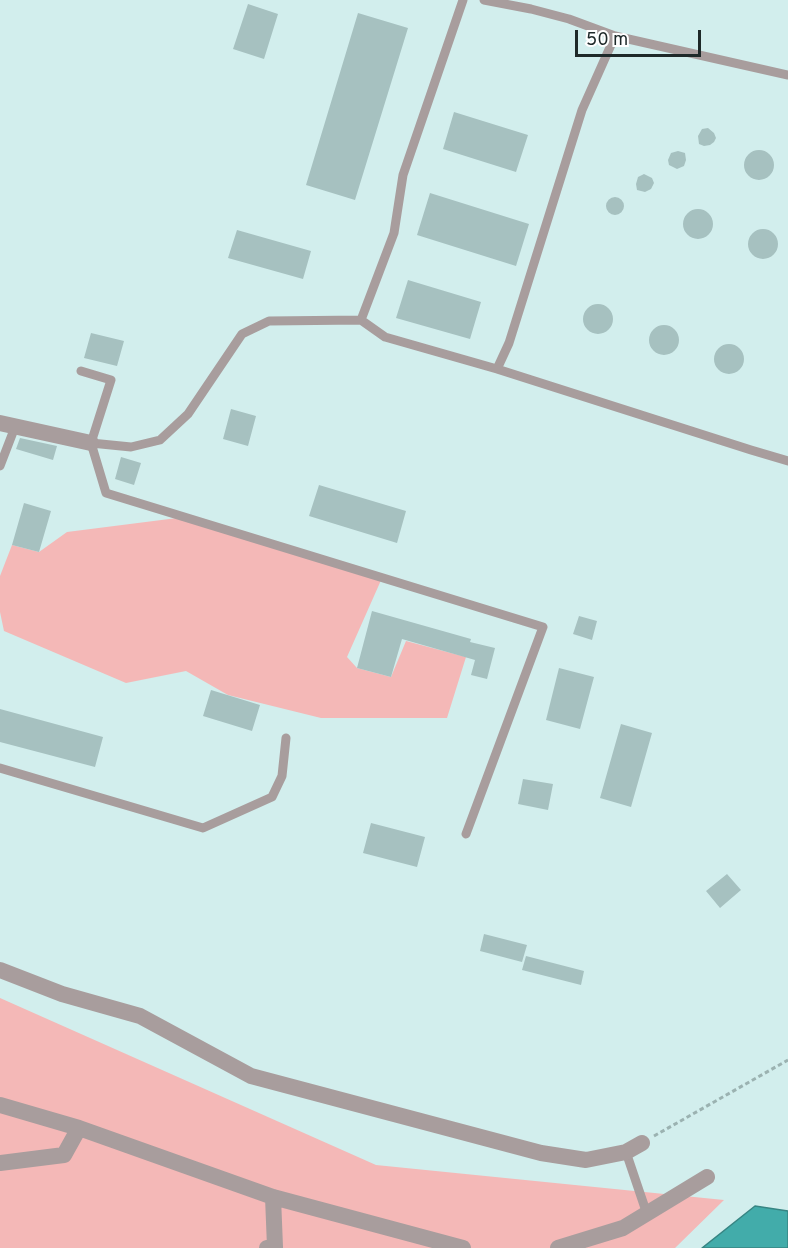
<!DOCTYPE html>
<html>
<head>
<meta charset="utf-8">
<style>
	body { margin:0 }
	#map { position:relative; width:788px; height:1248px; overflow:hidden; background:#d2eeed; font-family:Overpass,sans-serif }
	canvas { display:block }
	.scale { position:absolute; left:575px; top:30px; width:126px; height:27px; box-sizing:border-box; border:3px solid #1e2929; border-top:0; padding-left:8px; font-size:18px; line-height:21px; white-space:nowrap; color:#1e2929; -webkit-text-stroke:4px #fff; paint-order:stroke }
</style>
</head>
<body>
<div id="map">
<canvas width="788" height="1248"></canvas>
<div class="scale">50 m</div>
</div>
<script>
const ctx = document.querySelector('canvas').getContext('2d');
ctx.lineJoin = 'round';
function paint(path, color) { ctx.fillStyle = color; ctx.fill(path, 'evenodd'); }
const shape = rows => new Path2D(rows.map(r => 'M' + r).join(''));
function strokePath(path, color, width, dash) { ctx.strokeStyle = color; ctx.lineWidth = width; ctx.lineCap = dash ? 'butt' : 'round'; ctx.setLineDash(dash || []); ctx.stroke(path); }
paint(shape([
	[185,517,382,578,347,657,357,668,391,677,406,641,466,657,447,718,321,718,228,695,186,671,126,683,4,631,0,612,0,576,12,545,39,552,67,532],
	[0,998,376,1165,724,1200,675,1248,0,1248]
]), '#f4b8b7');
const water = shape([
	[755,1206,788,1211,788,1248,702,1248,755,1206]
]);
paint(water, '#42acaa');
strokePath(water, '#378583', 1.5);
paint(shape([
	[248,4,278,14,264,59,233,49],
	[358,13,408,28,355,200,306,185],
	[454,112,528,135,516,172,443,149],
	[708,128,714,133,716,138,714,142,710,145,704,146,699,144,698,136,702,129],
	'744 165a15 15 0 1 1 30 0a15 15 0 1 1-30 0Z',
	[678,151,685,153,686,160,684,166,677,169,669,165,668,160,671,153],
	[644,174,652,178,654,183,651,189,645,192,637,190,636,184,638,177],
	[430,193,529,224,516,266,417,235],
	'606 206a9 9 0 1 1 18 0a9 9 0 1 1-18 0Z',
	'683 224a15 15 0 1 1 30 0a15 15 0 1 1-30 0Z',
	'748 244a15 15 0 1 1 30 0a15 15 0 1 1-30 0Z',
	[237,230,311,251,303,279,228,258],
	[408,280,481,302,470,339,396,318],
	'583 319a15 15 0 1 1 30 0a15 15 0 1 1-30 0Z',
	'649 340a15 15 0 1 1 30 0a15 15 0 1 1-30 0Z',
	[91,333,124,341,117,366,84,358],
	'714 359a15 15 0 1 1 30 0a15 15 0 1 1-30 0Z',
	[231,409,256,416,248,446,223,439],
	[20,438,57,446,53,460,16,449],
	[121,457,141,463,134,485,115,479],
	[319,485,406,511,397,543,309,516],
	[24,503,51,511,39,552,12,545],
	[372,611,471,639,470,642,495,648,487,679,471,675,475,660,402,639,391,677,357,668],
	[579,616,597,621,592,640,573,634],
	[559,668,594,677,580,729,546,720],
	[211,690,260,705,252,731,203,716],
	[0,709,103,737,95,767,0,742],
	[621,724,652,733,631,807,600,798],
	[523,779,553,784,548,810,518,804],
	[371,823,425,837,417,867,363,853],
	[727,874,741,890,720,908,706,891],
	[484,934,527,945,522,962,480,951],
	[526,956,584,971,581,985,522,970]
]), '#a6c1c0');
strokePath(shape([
	[654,1136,788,1060]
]), '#9bb2b1', 3, [4.5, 3]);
strokePath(shape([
	[484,0,531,9,569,19,615,36,788,75],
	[361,320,394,233,403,175,463,0],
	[497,369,509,343,582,110,615,36],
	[81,371,111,380,91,443,106,493,543,627,466,834],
	[91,443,131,447,160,440,188,414,242,334,269,321,361,320,385,337,497,369,751,450,788,461],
	[0,466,15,427],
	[0,768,203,828,272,797,282,776,286,738],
	[626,1152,647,1214]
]), '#a89d9d', 9);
strokePath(shape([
	[0,423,91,443],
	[0,970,62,994,140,1016,251,1076,541,1153,586,1160,626,1152,642,1143],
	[0,1105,79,1128,273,1197,463,1248],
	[0,1163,64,1155,79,1128],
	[267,1248,275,1247,273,1197],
	[558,1248,623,1228,707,1177]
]), '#a89d9d', 16);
</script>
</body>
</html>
